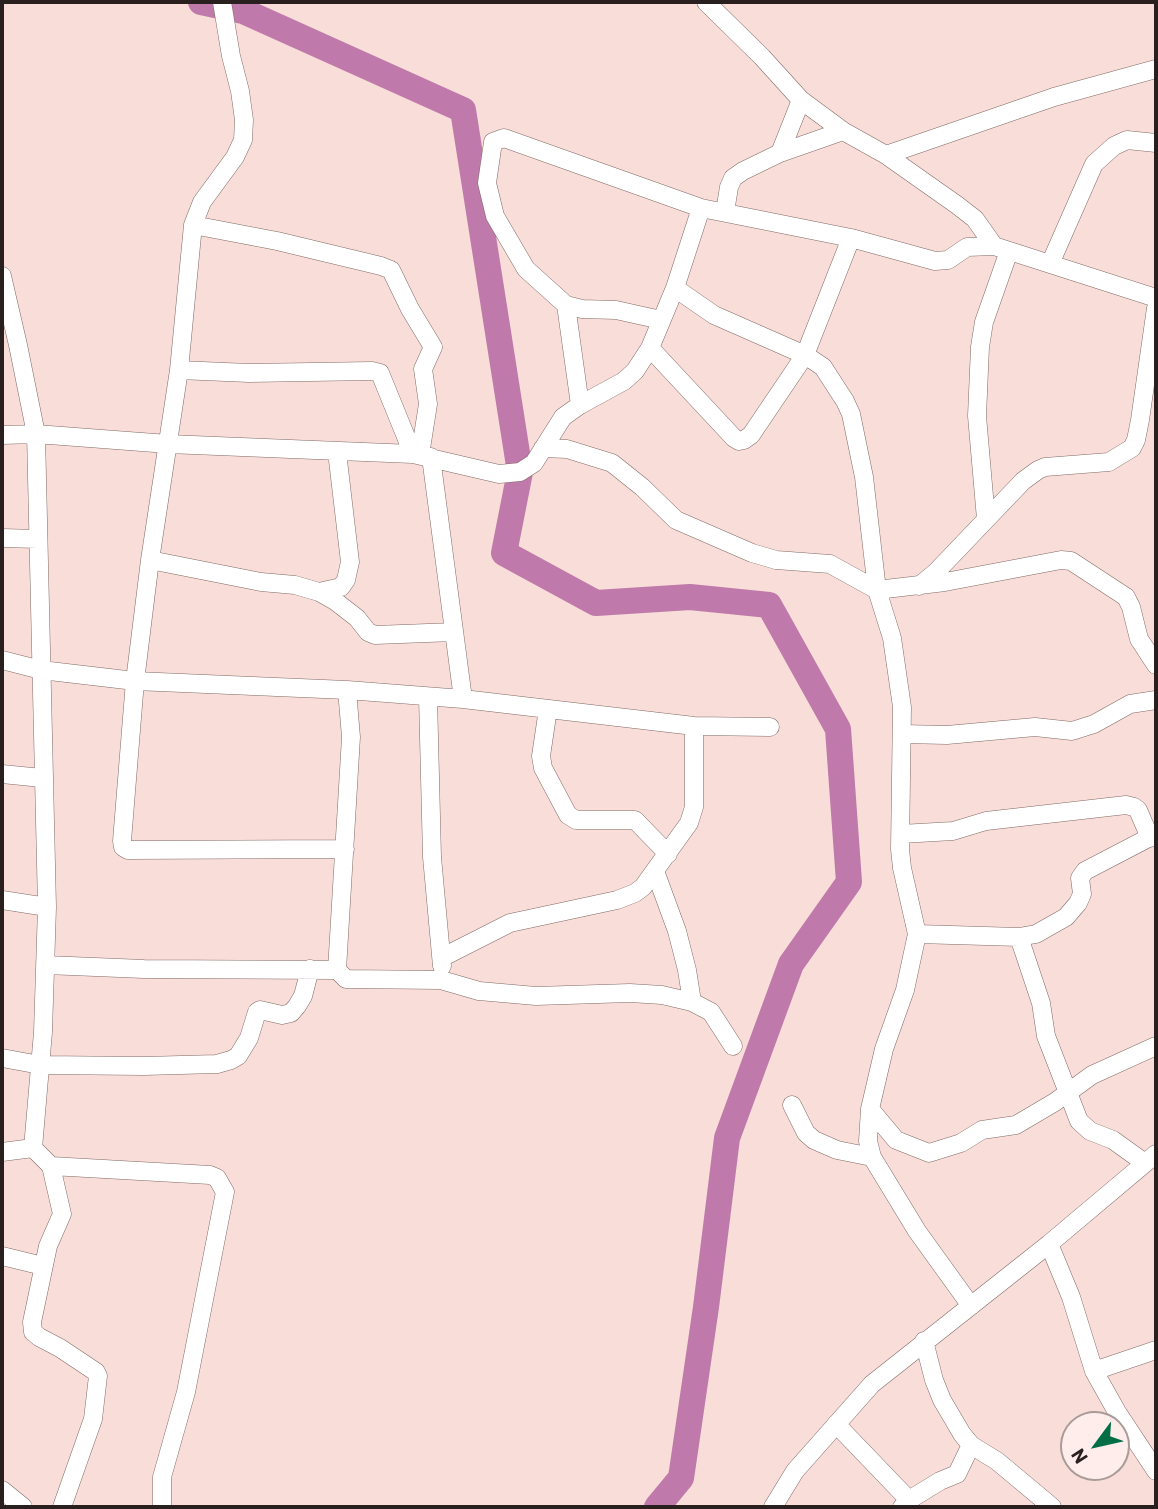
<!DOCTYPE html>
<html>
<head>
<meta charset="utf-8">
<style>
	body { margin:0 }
	#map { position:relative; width:1158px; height:1509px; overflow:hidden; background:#f8ddd8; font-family:Barlow,sans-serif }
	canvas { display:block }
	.frame { position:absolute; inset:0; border:4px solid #291f1e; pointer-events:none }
	.north { position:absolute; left:1060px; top:1411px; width:70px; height:70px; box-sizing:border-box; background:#feedea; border:2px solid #a99b98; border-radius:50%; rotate:237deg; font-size:19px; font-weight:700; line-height:28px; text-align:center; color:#291f1e }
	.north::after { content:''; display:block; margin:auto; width:24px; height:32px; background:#016e45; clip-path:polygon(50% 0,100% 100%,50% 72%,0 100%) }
</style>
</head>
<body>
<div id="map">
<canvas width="1158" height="1509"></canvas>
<div class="frame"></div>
<div class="north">N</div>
</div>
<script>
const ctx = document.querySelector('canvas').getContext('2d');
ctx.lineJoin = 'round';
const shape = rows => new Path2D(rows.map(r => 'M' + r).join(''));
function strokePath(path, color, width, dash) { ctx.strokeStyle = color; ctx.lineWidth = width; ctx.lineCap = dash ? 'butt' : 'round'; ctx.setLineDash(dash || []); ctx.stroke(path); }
strokePath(shape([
	[201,2,243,11,463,110,520,472,504,553,596,603,690,597,769,605,838,729,849,882,791,964,727,1138,706,1307,681,1478,657,1507]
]), '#bf79aa', 26);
const minor = shape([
	[222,2,231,56,240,91,244,120,243,140,235,157,202,202,193,225,179,370,150,560,135,681,122,841,123,847,128,850,345,849],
	[706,2,762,57,801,100,843,131,886,155,957,205,975,219,994,246,1156,298],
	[780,153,801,100],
	[886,155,1054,97,1156,69],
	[725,212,729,187,733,178,743,171,780,153,843,131],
	[193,225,277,241,381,266,391,270,410,309,433,347,423,369,428,404,420,455],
	[1050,264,1094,164,1114,146,1127,140,1156,143],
	[2,276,18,345,36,434,47,907,43,1032,33,1148,51,1166,62,1214,48,1246,32,1322,33,1332,39,1337,60,1348,96,1372,98,1376,93,1419,62,1507],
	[675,288,714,315,805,355,823,367,845,401,851,414,864,477,877,590,892,638,902,707,900,849,902,868,917,934,905,990,884,1049,870,1109,868,1141,872,1157,917,1231,971,1306],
	[566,305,580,405],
	[661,320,616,310,582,309,566,305,526,269,495,216,487,183,493,142,504,138,701,208,851,238,935,261,948,260,967,247,994,246],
	[650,348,734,438,739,441,744,440,751,435,805,355,851,238],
	[179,370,249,373,372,371,380,373,413,454],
	[2,435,36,434,168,444,413,454,499,474,520,472,534,463,563,417,580,405,624,381,635,371,650,348,675,288,701,208],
	[543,448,567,449,612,463,642,487,676,520,752,553,776,560,830,564,877,590,945,582,1061,560,1071,561,1126,597,1131,607,1139,639,1156,665],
	[431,457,463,699],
	[986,519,977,416,980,347,984,322,1009,251],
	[2,538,38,539],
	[150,560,261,582,295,585,319,592,335,601,357,618,368,632,375,635,454,632],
	[919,586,936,572,1023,481,1038,470,1045,467,1109,462,1132,448,1136,440,1140,420,1156,308],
	[319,592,341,587,346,580,350,562,337,452],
	[2,660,41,670,135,681,347,690,463,699,694,726,770,727],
	[428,697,432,857,442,966],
	[548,709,541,756,543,768,568,815,576,820,635,820,668,854],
	[902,734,947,735,1035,727,1072,731,1094,724,1130,704,1156,700],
	[2,774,42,778],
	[901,834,953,831,986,821,1126,805,1134,807,1138,810,1150,838],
	[655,871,677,931,687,970,692,1002],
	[2,900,47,907],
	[917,934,1019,937,1036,934,1066,917,1078,903,1082,894,1080,878,1085,871,1156,834],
	[1019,937,1041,1003,1046,1036,1079,1121,1090,1131,1113,1140,1145,1163],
	[443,957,510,923,617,900,635,893,643,887,689,823,694,807,694,726],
	[46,965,144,969,337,970,346,979,441,980,479,991,536,996,630,993,662,995,692,1002,711,1012,733,1046],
	[337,970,351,737,347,690],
	[2,1058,40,1065,144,1066,217,1064,231,1060,238,1056,249,1038,257,1012,260,1010,282,1015,291,1013,297,1006,303,996,310,969],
	[792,1105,806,1133,814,1140,837,1150,872,1157],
	[870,1109,896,1140,929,1153,961,1143,982,1130,1016,1125,1055,1102,1092,1075,1156,1046],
	[2,1152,33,1148],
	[51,1166,210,1175,217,1178,225,1192,186,1392,162,1477,162,1507],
	[1049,1244,1071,1297,1094,1371,1117,1412,1156,1471],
	[2,1256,43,1266],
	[924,1341,934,1380,942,1400,962,1434,971,1445,997,1461,1052,1507],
	[1094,1371,1156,1350],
	[836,1424,909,1500],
	[2,1490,23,1507],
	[773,1507,795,1471,872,1384,1049,1244,1156,1154],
	[902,1507,909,1500,940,1481,957,1474,971,1445]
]);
strokePath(minor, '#816a65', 19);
strokePath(minor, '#fff', 18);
</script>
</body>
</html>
